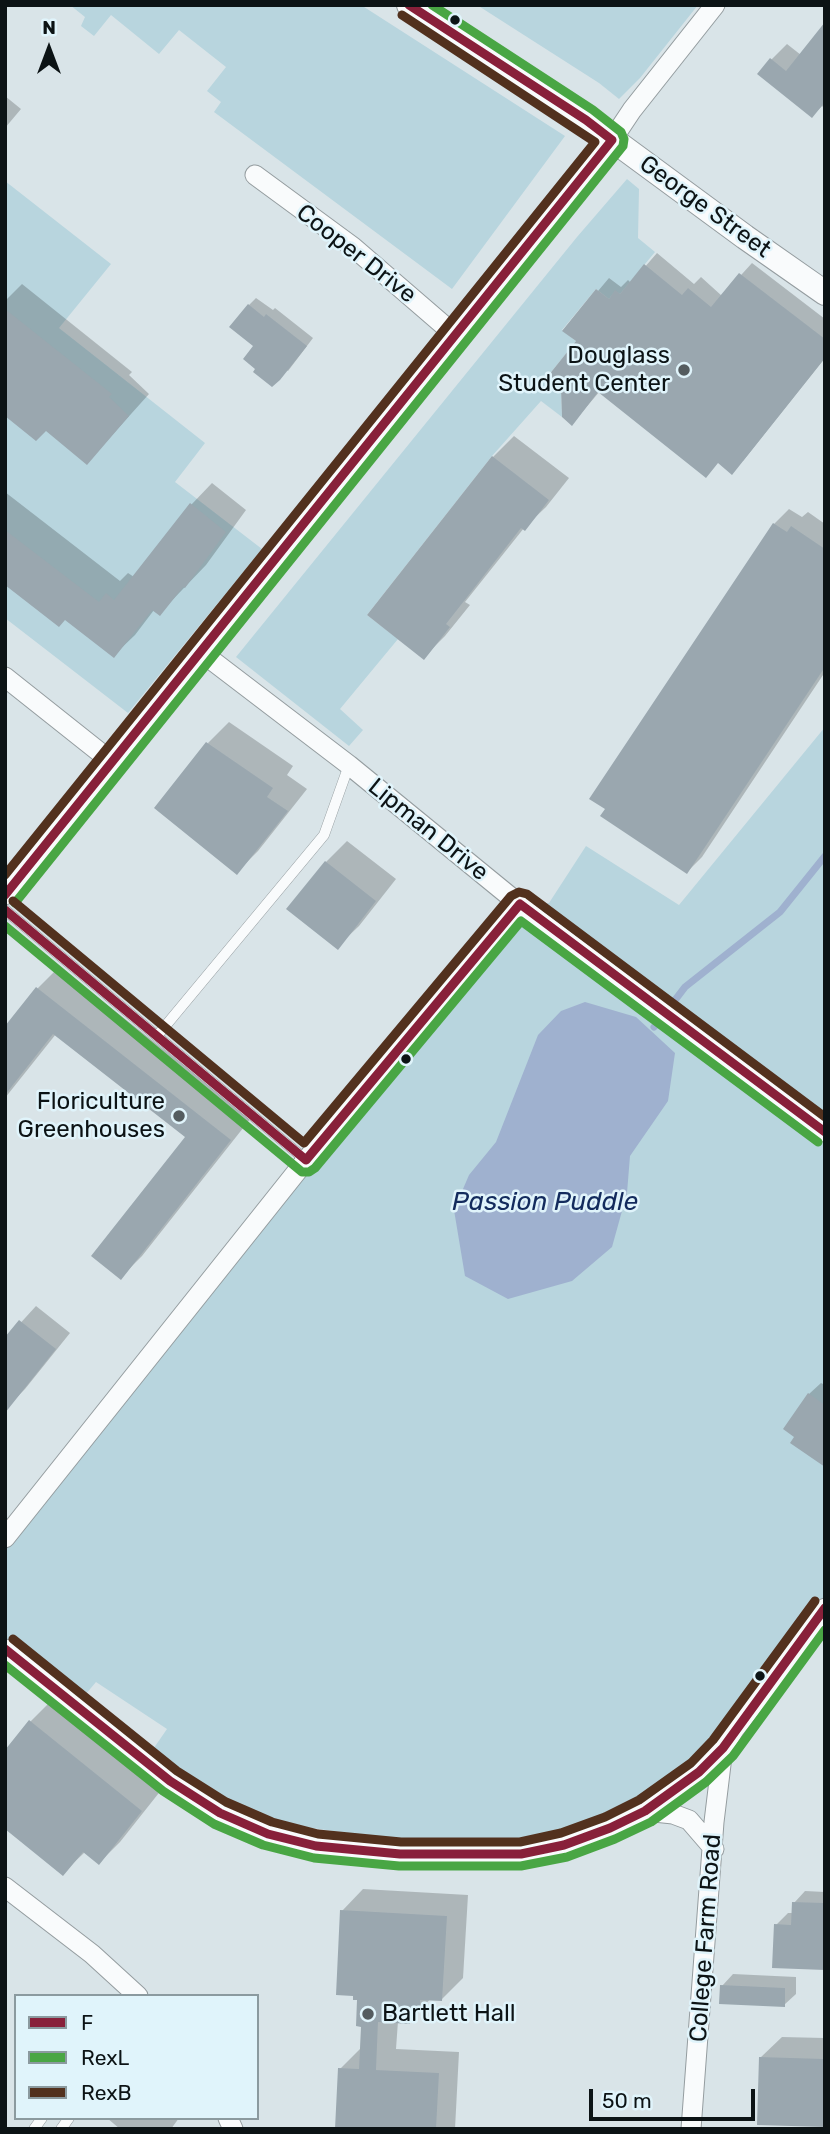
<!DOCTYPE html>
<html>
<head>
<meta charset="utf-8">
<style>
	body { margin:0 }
	#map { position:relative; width:830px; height:2134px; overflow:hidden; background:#d9e4e8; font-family:Rubik,sans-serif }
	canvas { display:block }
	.frame { position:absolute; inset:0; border:7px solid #0c1315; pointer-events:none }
	.legend { position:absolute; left:14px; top:1994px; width:245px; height:126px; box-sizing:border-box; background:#e0f4fb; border:2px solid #8b9a9f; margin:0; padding:9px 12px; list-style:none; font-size:21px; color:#0c1315 }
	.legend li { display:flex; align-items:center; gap:14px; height:35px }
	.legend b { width:35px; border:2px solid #8b9a9f }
	.north { position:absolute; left:14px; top:14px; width:70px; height:70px; -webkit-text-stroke:5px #e0f4fb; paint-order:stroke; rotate:0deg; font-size:19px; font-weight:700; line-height:28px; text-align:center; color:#0c1315 }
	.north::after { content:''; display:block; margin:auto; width:24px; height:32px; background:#0c1315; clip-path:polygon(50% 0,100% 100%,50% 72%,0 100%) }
	.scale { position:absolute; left:589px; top:2089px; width:166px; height:32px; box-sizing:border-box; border:4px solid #0c1315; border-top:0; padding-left:9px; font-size:21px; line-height:24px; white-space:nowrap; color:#0c1315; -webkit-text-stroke:5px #e0f4fb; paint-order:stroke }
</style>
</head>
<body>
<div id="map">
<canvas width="830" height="2134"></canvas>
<div class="frame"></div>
<ul class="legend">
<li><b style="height:9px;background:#88203a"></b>F</li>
<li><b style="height:9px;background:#49a644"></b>RexL</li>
<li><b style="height:9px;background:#52311e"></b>RexB</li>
</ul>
<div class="north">N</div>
<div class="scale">50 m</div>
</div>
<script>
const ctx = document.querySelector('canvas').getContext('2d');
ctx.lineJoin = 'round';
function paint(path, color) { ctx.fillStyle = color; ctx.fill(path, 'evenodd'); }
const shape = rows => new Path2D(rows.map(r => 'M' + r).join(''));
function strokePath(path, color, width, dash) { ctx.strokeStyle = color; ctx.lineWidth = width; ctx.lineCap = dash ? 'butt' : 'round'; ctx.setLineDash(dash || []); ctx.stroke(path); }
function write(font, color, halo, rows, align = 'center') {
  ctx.font = font + ' Rubik,sans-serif'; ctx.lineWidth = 5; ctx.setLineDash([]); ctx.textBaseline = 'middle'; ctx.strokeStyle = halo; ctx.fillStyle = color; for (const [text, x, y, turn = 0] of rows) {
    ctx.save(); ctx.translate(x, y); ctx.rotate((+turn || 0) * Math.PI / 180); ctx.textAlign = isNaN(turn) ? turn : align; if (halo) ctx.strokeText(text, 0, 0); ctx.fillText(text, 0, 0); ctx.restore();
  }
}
paint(shape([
	[70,5,361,5,565,136,452,289,214,112,221,102,207,91,226,67,179,30,159,54,111,15,94,36,81,26,85,17],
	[477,5,698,5,640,78,619,99,599,83],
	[627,179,639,189,638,238,655,252,620,294,615,291,609,299,596,289,562,330,576,341,548,376,561,389,562,417,541,401,492,456,367,615,398,639,340,709,363,730,349,746,236,657,577,237],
	[5,181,111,264,59,328,205,443,175,482,262,549,128,713,5,618],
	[825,727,825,1610,686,1790,541,1860,262,1821,149,1755,167,1729,96,1682,80,1701,5,1648,5,1539,526,905,549,903,586,846,679,905]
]), '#b8d5de');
paint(shape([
	[585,1002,636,1017,675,1053,668,1101,630,1156,627,1193,612,1247,572,1281,508,1299,465,1276,454,1210,469,1175,496,1142,538,1035,561,1011]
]), '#9fb1cf');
paint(shape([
	[825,26,825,109,822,106,812,116,771,60,787,44,801,55],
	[5,96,21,109,5,128],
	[657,253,694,284,701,277,722,296,752,263,825,319,825,358,743,461,719,462,600,391,572,424,578,341,565,330,609,278,621,287,628,280,631,283],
	[22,284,132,372,129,375,149,394,87,463,5,396,5,301],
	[256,298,273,310,275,308,313,338,288,371,256,345,249,305],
	[514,436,569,478,546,507,524,528,465,602,470,605,445,636,424,657,493,457],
	[212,483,246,510,206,565,159,614,154,610,135,635,113,656,66,618,5,579,5,492,120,581,128,573,134,577,191,505],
	[789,509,802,517,808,512,825,524,825,672,702,857,687,872,607,809,774,524],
	[229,722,293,766,287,775,307,789,258,851,237,872,208,743],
	[347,841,396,879,359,926,337,947,326,862],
	[59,967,251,1118,142,1256,121,1277,187,1137,56,1034,5,1098,5,1029,38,988],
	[36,1306,70,1333,25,1389,10,1404,5,1340],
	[821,1383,825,1385,825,1457,809,1394],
	[52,1700,162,1789,120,1842,99,1863,85,1852,63,1873,5,1752,31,1721],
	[363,1889,468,1895,463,1978,442,1999,431,1998,410,2022,398,2021,396,2049,459,2052,455,2129,337,2129,340,2069,362,2047,363,2025,342,1911],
	[805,1891,825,1892,825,1969,776,1925,788,1913,793,1913,794,1903],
	[733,1974,796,1977,796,1994,784,2005,722,1986],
	[782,2037,825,2038,825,2125,760,2058],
	[107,2118,179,2118,171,2129,120,2129]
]), '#0003');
strokePath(shape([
	[672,1004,685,987,780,912,825,856],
	[654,1027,657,1024]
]), '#9fb1cf', 7);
paint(shape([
	[825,22,825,102,812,118,757,74,770,58,786,71],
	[644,264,682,295,688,288,711,307,739,273,825,339,825,358,732,475,718,463,706,478,598,392,572,426,562,417,561,389,548,376,576,341,562,331,596,289,609,299,615,290,620,294],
	[248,304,264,317,266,314,307,346,280,380,272,387,253,372,255,369,243,359,253,346,229,327],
	[5,309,112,394,109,397,129,416,87,465,46,431,36,441,5,416],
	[492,456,549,500,525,531,521,528,446,624,450,627,424,660,367,615],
	[190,503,226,532,185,588,183,587,160,616,152,610,114,658,65,620,59,627,5,585,5,530,99,602,106,593,114,600],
	[773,523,787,532,791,526,825,549,825,667,687,874,600,816,605,809,589,799],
	[206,742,273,788,267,797,288,811,237,875,154,808],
	[325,861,376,901,338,950,286,909],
	[36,987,231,1140,121,1280,91,1256,185,1137,53,1034,5,1095,5,1026],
	[19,1320,56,1349,5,1413,5,1337],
	[808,1393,825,1405,825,1467,790,1443,794,1437,783,1429],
	[29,1720,142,1811,99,1865,83,1852,63,1876,5,1829,5,1750],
	[792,1902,825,1903,825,1970,772,1968,774,1924,791,1925],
	[340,1910,447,1916,442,2001,420,2000,420,2006,411,2006,410,2024,378,2022,376,2070,439,2073,436,2129,335,2129,338,2068,359,2069,361,2027,356,2026,357,2000,353,2000,353,1996,336,1995],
	[720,1985,785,1988,785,2007,719,2004],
	[759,2057,825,2059,825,2127,757,2125]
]), '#9aa7af');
const service = shape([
	[5,910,306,1160],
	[157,1036,324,835,349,765],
	[34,2129,42,2118],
	[61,2129,69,2118]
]);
const minor = shape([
	[255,175,353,247,455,335],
	[201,652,349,765,540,921,825,1132],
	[5,677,112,762],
	[5,895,612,140,632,110,715,5],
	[5,1538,306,1160,520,904],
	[5,1649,170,1781,220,1813,268,1834,316,1846,400,1854,521,1854,564,1845,610,1828,645,1811,699,1772,723,1748,734,1730,787,1662,825,1608],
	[645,1811,673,1814,689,1820,714,1849],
	[5,1887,92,1954,138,1996],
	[228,2118,233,2129],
	[691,2129,714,1822,723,1748]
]);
const tertiary = shape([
	[409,5,586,120,745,237,825,293]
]);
strokePath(service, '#949c9f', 11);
strokePath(minor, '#949c9f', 21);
strokePath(tertiary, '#949c9f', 26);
strokePath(service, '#f9fbfc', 10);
strokePath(minor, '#f9fbfc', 19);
strokePath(tertiary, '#f9fbfc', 24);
strokePath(shape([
	[5,895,612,140,586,120,409,5],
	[5,910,306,1160,520,904,825,1132],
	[5,1649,170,1781,220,1813,268,1834,316,1846,400,1854,521,1854,564,1845,610,1828,645,1811,699,1772,723,1748,825,1608]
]), '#88203a', 9);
strokePath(shape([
	[15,903,623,146,624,139,621,132,593,110,432,5],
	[5,926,302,1172,309,1172,315,1168,521,921,818,1142],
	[5,1665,163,1791,214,1824,263,1845,314,1858,399,1866,521,1866,567,1857,615,1839,651,1822,706,1782,733,1756,825,1630]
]), '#49a644', 9);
strokePath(shape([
	[5,875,595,142,402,15],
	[13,901,304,1143,511,896,519,892,527,894,825,1117],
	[13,1639,177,1771,226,1802,272,1822,318,1834,401,1842,520,1842,561,1833,605,1817,639,1800,691,1763,713,1740,815,1601]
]), '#52311e', 9);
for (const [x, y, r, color] of [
	[455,20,6,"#0c1315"],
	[684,370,7,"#545c5f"],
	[406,1059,6,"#0c1315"],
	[179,1116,7,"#545c5f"],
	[760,1676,6,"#0c1315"],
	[368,2014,7,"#545c5f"]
]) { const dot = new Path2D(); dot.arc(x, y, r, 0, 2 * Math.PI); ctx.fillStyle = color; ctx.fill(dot); strokePath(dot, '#e0f4fb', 2.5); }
write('24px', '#0c1315', '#e0f4fb', [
	["George Street",705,207,36],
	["Cooper Drive",356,254,38],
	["Lipman Drive",428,830,39],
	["College Farm Road",706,1938,-86]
]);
write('24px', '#0c1315', '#e0f4fb', [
	["Douglass",670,356],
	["Student Center",670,384],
	["Floriculture",165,1102],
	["Greenhouses",165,1130],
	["Bartlett Hall",382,2014,"left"]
], 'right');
write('italic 26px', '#132b5d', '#e0f4fb', [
	["Passion Puddle",545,1202]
]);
</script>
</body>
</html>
